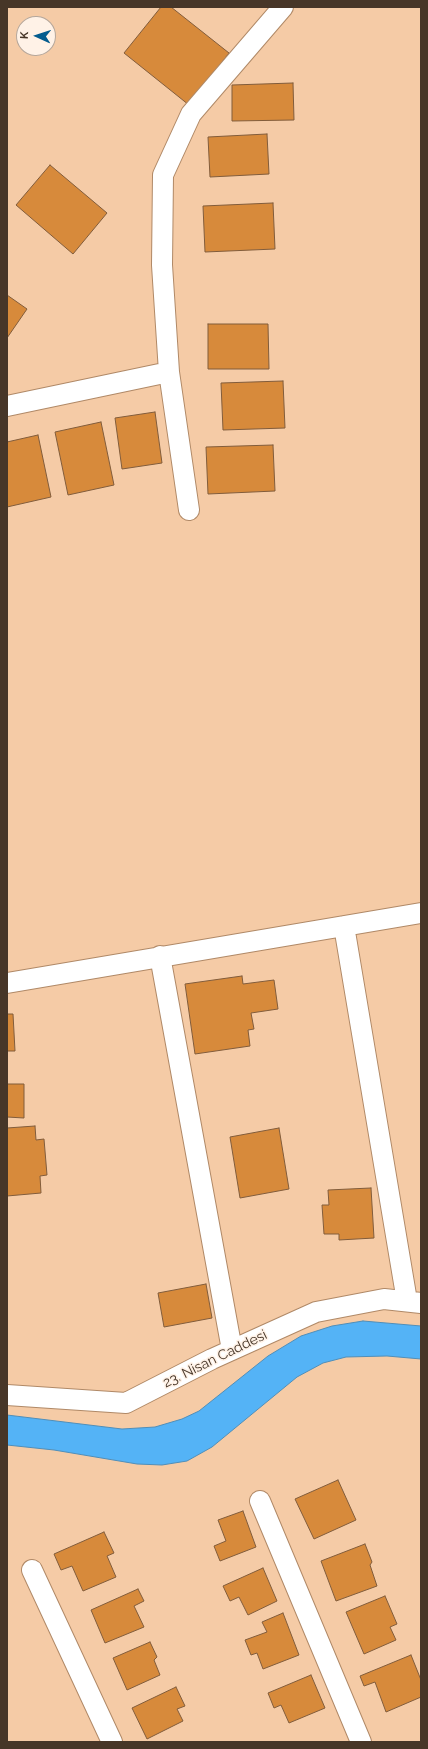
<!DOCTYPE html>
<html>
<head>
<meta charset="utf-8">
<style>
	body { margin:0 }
	#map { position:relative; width:428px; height:1749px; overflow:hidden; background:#f5cba6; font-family:Raleway,sans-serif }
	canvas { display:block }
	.frame { position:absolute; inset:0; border:8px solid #473628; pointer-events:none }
	.north { position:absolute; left:16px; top:16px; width:40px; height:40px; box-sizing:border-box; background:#fff2e7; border:1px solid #b5a79b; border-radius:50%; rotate:273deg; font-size:11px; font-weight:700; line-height:16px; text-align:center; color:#473628 }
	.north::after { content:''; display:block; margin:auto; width:14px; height:18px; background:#045c8e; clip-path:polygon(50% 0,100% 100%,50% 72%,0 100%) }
</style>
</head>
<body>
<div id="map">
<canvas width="428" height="1749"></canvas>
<div class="frame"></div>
<div class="north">K</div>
</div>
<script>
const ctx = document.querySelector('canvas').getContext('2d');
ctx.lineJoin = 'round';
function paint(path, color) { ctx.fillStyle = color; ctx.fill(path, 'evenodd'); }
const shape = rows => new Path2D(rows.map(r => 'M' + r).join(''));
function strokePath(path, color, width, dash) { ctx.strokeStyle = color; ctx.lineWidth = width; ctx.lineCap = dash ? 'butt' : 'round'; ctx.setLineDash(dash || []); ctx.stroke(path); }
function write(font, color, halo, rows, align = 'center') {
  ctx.font = font + ' Raleway,sans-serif'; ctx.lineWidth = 3; ctx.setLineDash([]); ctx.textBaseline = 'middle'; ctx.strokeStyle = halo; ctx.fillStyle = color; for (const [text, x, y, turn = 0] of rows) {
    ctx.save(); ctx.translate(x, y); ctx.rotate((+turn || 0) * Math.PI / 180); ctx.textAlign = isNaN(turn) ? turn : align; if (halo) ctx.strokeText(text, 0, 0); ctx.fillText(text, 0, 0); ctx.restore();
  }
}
const water = shape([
	[363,1321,421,1326,421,1359,387,1356,346,1357,323,1363,297,1377,212,1447,187,1461,162,1465,137,1464,54,1450,7,1445,7,1415,122,1429,155,1427,182,1419,199,1411,268,1356,301,1336,332,1326,363,1321]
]);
paint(water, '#54b3f6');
strokePath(water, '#508eb8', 1);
const building = shape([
	[161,7,171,7,229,53,189,105,124,53,161,7],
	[293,83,294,120,232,121,232,85,293,83],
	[267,134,269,174,210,177,208,137,267,134],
	[50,165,107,213,73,254,16,205,50,165],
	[273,203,275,249,205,252,203,206,273,203],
	[7,295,27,309,7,338,7,295],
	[208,324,268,324,269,369,208,369,208,324],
	[283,381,285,428,223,430,221,383,283,381],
	[155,412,162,463,122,469,115,418,155,412],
	[101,422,114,485,68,495,55,432,101,422],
	[38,435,51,497,7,507,7,442,38,435],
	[273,445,275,491,208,494,206,447,273,445],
	[242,976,243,984,274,980,278,1009,251,1013,254,1029,248,1030,250,1046,195,1054,185,984,242,976],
	[7,1014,13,1014,15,1051,7,1051,7,1014],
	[7,1084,24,1084,24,1118,7,1117,7,1084],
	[35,1126,36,1140,44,1139,47,1175,40,1176,41,1193,7,1196,7,1128,35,1126],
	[279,1128,289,1189,240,1198,230,1137,279,1128],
	[371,1188,374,1238,339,1240,339,1234,324,1234,322,1205,329,1205,328,1190,371,1188],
	[206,1284,212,1318,164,1327,158,1293,206,1284],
	[338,1480,356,1520,314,1539,295,1499,338,1480],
	[243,1511,256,1547,220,1561,214,1546,226,1541,218,1520,243,1511],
	[104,1532,114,1553,107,1556,116,1577,83,1591,72,1566,61,1570,54,1554,104,1532],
	[365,1544,372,1562,370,1565,377,1586,336,1601,321,1561,365,1544],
	[263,1568,277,1601,248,1615,239,1597,230,1601,223,1586,263,1568],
	[138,1589,144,1601,134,1606,144,1627,105,1643,91,1610,138,1589],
	[385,1596,397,1624,390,1627,396,1640,364,1654,346,1612,385,1596],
	[283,1613,299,1655,263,1669,257,1653,251,1655,245,1640,267,1632,262,1622,283,1613],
	[150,1642,157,1657,154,1660,160,1675,127,1690,113,1658,150,1642],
	[411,1655,421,1680,421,1697,386,1712,375,1682,364,1686,360,1676,411,1655],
	[311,1675,325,1708,289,1723,281,1705,274,1708,268,1693,311,1675],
	[176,1687,185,1706,177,1709,183,1721,147,1739,132,1708,176,1687]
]);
paint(building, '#d78a3b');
strokePath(building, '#815c3b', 1);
const street = shape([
	[7,406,169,372],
	[189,510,169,372,162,265,163,175,191,114,283,7],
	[344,926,407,1301],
	[160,956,232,1350],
	[7,983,421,913],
	[7,1395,126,1403,212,1359,316,1312,384,1299,421,1303],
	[260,1501,361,1742],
	[32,1570,112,1742]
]);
strokePath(street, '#b08967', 22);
strokePath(street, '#fff', 20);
write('14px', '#473628', '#fff2e7', [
	["23. Nisan Caddesi",215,1359,-26]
]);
</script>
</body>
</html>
